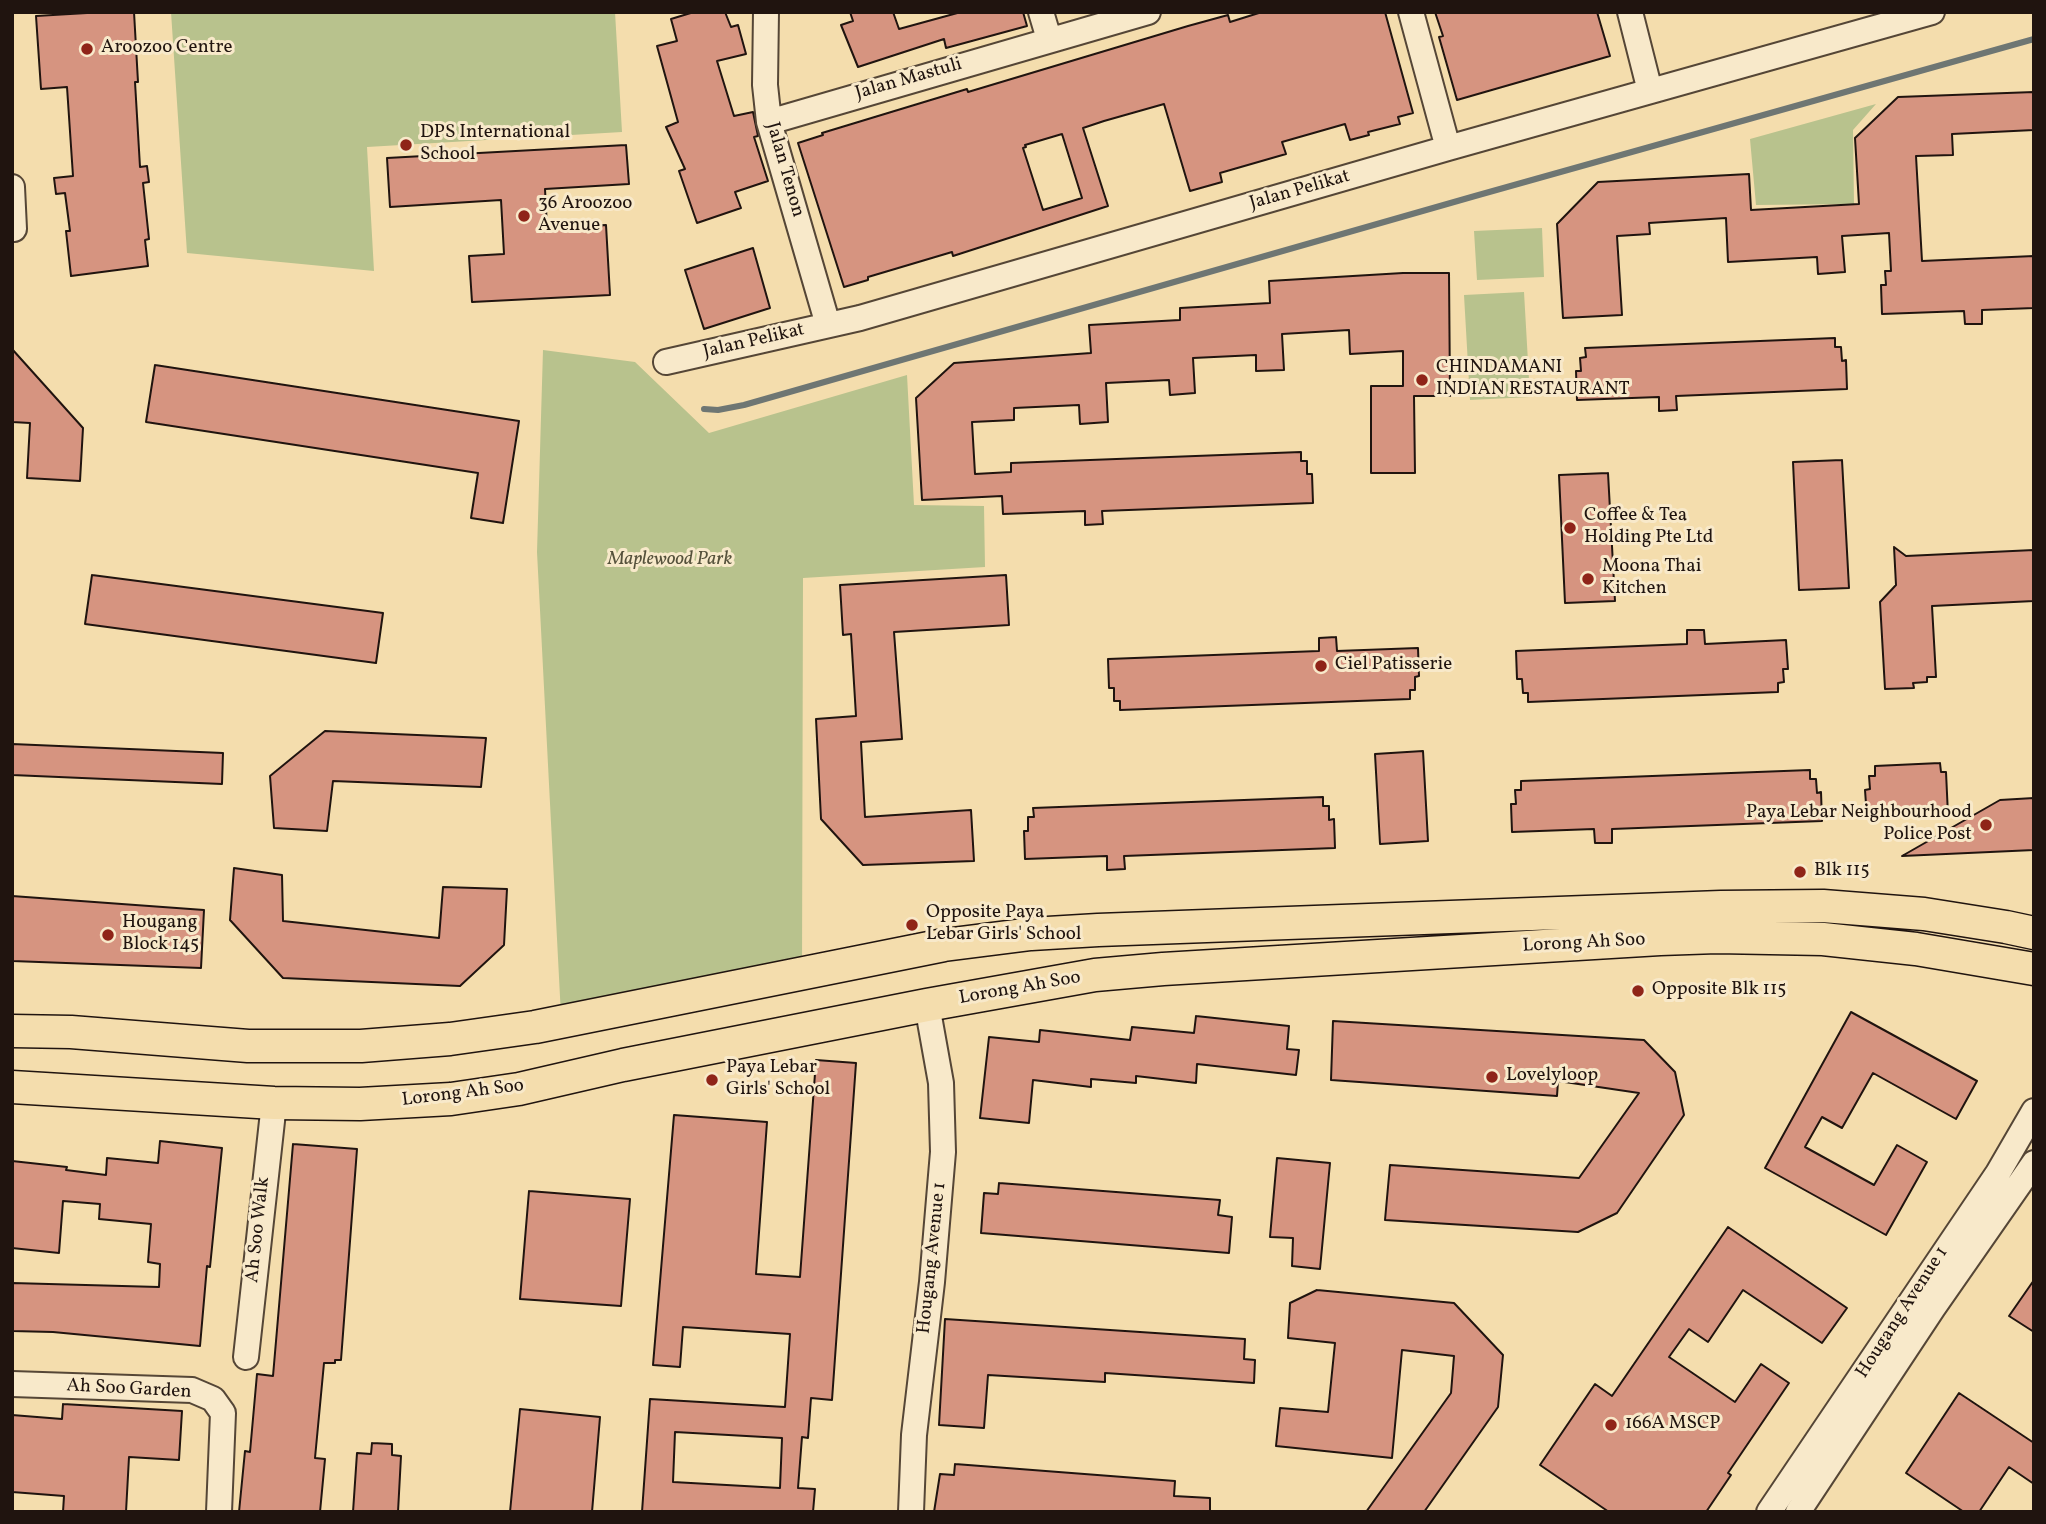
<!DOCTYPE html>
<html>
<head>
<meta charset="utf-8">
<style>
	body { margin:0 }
	#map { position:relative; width:2046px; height:1524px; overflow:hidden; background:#f4ddad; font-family:Vollkorn,serif }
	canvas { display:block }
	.frame { position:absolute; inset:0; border:14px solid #20140f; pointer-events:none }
</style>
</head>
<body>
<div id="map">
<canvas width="2046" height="1524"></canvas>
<div class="frame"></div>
</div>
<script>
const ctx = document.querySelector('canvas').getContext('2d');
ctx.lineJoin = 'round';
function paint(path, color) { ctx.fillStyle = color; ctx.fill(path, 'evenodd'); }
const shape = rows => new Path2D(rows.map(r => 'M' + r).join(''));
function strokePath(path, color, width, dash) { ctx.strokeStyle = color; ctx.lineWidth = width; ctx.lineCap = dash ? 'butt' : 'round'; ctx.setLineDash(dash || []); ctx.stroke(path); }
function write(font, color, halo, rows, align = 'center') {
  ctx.font = font + ' Vollkorn,serif'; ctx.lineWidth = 6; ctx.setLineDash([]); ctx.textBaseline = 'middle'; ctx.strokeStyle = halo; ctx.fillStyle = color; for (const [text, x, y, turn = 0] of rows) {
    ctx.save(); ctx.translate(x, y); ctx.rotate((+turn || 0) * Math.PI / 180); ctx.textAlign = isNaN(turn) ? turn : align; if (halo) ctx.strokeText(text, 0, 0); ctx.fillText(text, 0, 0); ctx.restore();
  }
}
paint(shape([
	[171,12,615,12,622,132,367,147,374,271,187,253],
	[1876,104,1853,130,1854,204,1756,205,1750,139],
	[1542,228,1544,277,1477,280,1474,231],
	[1524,292,1530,397,1470,400,1464,295],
	[543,350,635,362,709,433,907,375,914,505,984,506,985,567,803,578,802,969,561,1016,537,552]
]), '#b8c28d');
strokePath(shape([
	[704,409,718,410,744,405,1475,196,2034,39]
]), '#6e7673', 6);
const building = shape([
	[104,12,134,12,138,82,135,82,140,167,147,166,149,182,143,183,149,239,145,240,148,266,71,276,66,231,70,231,65,193,56,194,54,178,73,176,67,87,41,89,36,16,104,12],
	[694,12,725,12,731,27,738,25,746,54,717,61,734,116,753,112,758,136,754,137,768,181,735,192,741,208,697,223,679,171,685,169,666,127,678,122,657,46,677,41,671,19,694,12],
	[850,12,893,12,899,29,961,12,1023,12,1027,26,946,48,944,39,858,67,841,25,853,21,850,12],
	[1262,12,1385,12,1413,113,1398,117,1400,124,1368,132,1369,135,1350,140,1345,124,1282,142,1286,154,1220,173,1222,182,1190,191,1164,104,1104,121,1083,128,1108,206,953,256,952,252,868,277,868,280,844,287,798,143,823,135,822,133,967,89,968,92,1188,26,1228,15,1230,22,1262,12],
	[1062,134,1082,198,1043,210,1023,148,1026,147,1025,145,1062,134],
	[1435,12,1597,12,1610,56,1457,100,1439,37,1443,36,1435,12],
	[2034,92,2034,130,1952,134,1953,155,1916,156,1922,261,2034,256,2034,308,1982,310,1982,324,1965,324,1964,311,1882,314,1881,285,1886,285,1885,271,1891,271,1889,233,1842,236,1845,272,1818,274,1817,257,1728,262,1726,218,1649,223,1650,234,1617,236,1622,315,1563,318,1557,224,1598,182,1749,174,1751,210,1859,204,1855,138,1898,97,2034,92],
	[626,145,629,184,545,189,547,228,606,225,610,295,472,302,469,256,504,254,501,200,390,207,387,158,626,145],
	[753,248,770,308,704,329,685,270,753,248],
	[1403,273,1449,273,1450,396,1414,396,1415,473,1371,473,1371,386,1403,386,1403,351,1350,354,1349,330,1282,334,1284,370,1256,371,1256,355,1193,358,1195,393,1170,395,1169,380,1106,383,1108,422,1080,424,1079,405,1014,408,1014,420,972,422,975,474,1011,472,1011,463,1301,452,1301,461,1307,461,1307,474,1312,474,1313,503,1102,511,1103,524,1085,525,1085,511,1003,514,1002,496,922,500,916,398,954,363,1091,353,1089,325,1180,320,1180,308,1270,303,1269,281,1403,273],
	[1835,338,1835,347,1841,347,1842,361,1846,360,1847,389,1676,396,1677,410,1659,411,1659,397,1577,400,1576,371,1581,371,1580,358,1586,357,1585,348,1835,338],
	[12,349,83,428,80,481,27,478,30,423,12,422,12,349],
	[155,365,519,421,503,523,471,518,478,473,146,422,155,365],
	[1842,460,1849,588,1799,590,1793,462,1842,460],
	[1608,473,1615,601,1565,603,1559,475,1608,473],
	[1894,547,1906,556,2034,550,2034,601,1932,606,1936,677,1927,677,1927,682,1913,683,1914,688,1885,689,1880,602,1896,585,1894,547],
	[92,575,383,613,376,663,85,624,92,575],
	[1006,575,1009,625,894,632,902,739,861,742,865,817,971,810,974,861,863,865,821,819,816,719,856,716,851,634,843,635,840,585,1006,575],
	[1687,630,1704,630,1705,644,1786,640,1788,669,1783,669,1784,682,1778,683,1778,692,1528,702,1528,693,1523,693,1522,679,1517,679,1516,651,1687,644,1687,630],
	[1336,637,1337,651,1418,648,1419,676,1415,677,1415,690,1410,690,1410,699,1120,710,1120,701,1114,701,1114,688,1109,688,1108,659,1319,651,1319,638,1336,637],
	[325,731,486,738,481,787,333,781,327,831,274,828,270,776,325,731],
	[12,744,223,753,222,784,12,775,12,744],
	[1423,751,1428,841,1380,844,1375,754,1423,751],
	[1940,763,1941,772,1946,772,1948,815,1867,818,1865,790,1870,789,1869,776,1875,776,1875,766,1940,763],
	[1810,770,1810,779,1816,779,1817,793,1821,792,1822,821,1612,829,1612,843,1595,843,1594,829,1512,832,1511,804,1516,804,1515,790,1521,790,1521,781,1810,770],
	[1323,797,1323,806,1329,806,1329,820,1334,819,1335,848,1124,856,1125,869,1107,870,1107,856,1025,859,1024,831,1028,831,1028,817,1034,817,1033,808,1323,797],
	[2034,798,2034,850,1902,856,2000,800,2034,798],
	[234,868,282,875,283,921,439,938,443,887,507,889,504,945,460,986,283,978,230,920,234,868],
	[12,896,204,910,201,968,12,961,12,896],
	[1851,1012,1977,1081,1956,1119,1873,1073,1842,1128,1822,1117,1805,1147,1874,1185,1897,1145,1927,1162,1886,1235,1765,1168,1851,1012],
	[1196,1016,1289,1026,1287,1049,1299,1050,1296,1075,1197,1064,1196,1083,1136,1076,1136,1083,1091,1079,1091,1087,1033,1080,1029,1123,980,1118,989,1037,1039,1042,1040,1030,1130,1040,1132,1027,1194,1033,1196,1016],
	[1333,1021,1644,1040,1675,1072,1684,1115,1617,1213,1578,1232,1385,1220,1390,1165,1579,1178,1639,1093,1558,1081,1557,1096,1331,1080,1333,1021],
	[816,1060,856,1063,832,1400,811,1398,808,1438,802,1437,798,1488,815,1489,813,1512,642,1512,650,1399,785,1407,790,1334,683,1327,680,1367,653,1365,674,1115,767,1122,756,1274,800,1277,816,1060],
	[675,1432,782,1438,780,1488,673,1482,675,1432],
	[160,1141,222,1148,210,1267,207,1266,200,1346,53,1332,12,1331,12,1283,159,1287,160,1264,148,1262,151,1224,99,1219,100,1204,63,1201,59,1253,12,1248,12,1161,67,1167,66,1170,106,1175,107,1158,158,1163,160,1141],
	[293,1144,357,1149,341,1360,335,1360,335,1363,324,1363,315,1458,325,1459,320,1512,239,1512,245,1451,250,1452,257,1374,273,1376,293,1144],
	[1277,1158,1330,1163,1320,1269,1292,1266,1293,1238,1270,1237,1277,1158],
	[999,1183,1220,1200,1218,1215,1232,1217,1229,1253,981,1233,984,1193,998,1194,999,1183],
	[529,1191,630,1199,621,1306,520,1299,529,1191],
	[1728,1227,1847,1308,1822,1343,1743,1290,1708,1342,1689,1329,1669,1357,1735,1402,1761,1364,1789,1383,1728,1473,1731,1475,1706,1512,1609,1512,1540,1465,1595,1384,1612,1396,1728,1227],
	[2034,1280,2034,1332,2009,1316,2034,1280],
	[1317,1290,1454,1303,1503,1355,1498,1407,1424,1512,1366,1512,1451,1393,1454,1356,1402,1350,1392,1458,1276,1446,1280,1408,1328,1412,1335,1343,1288,1338,1290,1303,1317,1290],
	[945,1319,1245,1339,1244,1359,1255,1360,1254,1383,1105,1373,1105,1382,988,1375,984,1428,939,1425,945,1319],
	[1959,1393,2034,1443,2034,1484,2009,1467,1979,1512,1964,1512,1906,1473,1959,1393],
	[63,1404,182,1411,179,1460,129,1457,126,1512,63,1512,64,1496,12,1492,12,1415,62,1419,63,1404],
	[520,1409,600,1417,592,1512,510,1512,520,1409],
	[372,1443,392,1444,392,1455,401,1456,398,1512,353,1512,357,1453,371,1454,372,1443],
	[955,1464,1175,1481,1174,1496,1210,1498,1210,1512,934,1512,940,1474,954,1475,955,1464]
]);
paint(building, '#d69480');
strokePath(building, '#20140f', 2);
const minor = shape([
	[766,12,765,85,769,122,828,325],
	[1041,12,1049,39],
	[1411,12,1448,148],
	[1630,12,1650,91],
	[769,122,1148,12],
	[12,187,14,229],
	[666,362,860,318,1448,148,1932,12],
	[246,1357,274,1103],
	[12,1384,192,1390,213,1399,223,1413,219,1512],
	[911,1512,914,1435,932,1282,943,1152,941,1083,927,1005],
	[1769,1512,1998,1173,2034,1111],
	[1798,1512,1933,1308,2034,1163]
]);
const major = shape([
	[12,1031,71,1032,248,1046,361,1046,450,1039,535,1027,944,945,1031,934,1098,930,1721,907,1823,906,1924,914,2006,927,2034,933],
	[12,1087,274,1103,360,1104,451,1099,519,1089,623,1065,927,1005,1095,975,1163,969,1660,939,1717,937,1823,939,1916,949,2034,969]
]);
strokePath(minor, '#554636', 28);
strokePath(major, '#20140f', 35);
strokePath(minor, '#f8e9ca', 24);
strokePath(major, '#f4ddad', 32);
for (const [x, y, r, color] of [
	[87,49,7,"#8f2418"],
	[406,145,7,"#8f2418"],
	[524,216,7,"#8f2418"],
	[1422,380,7,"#8f2418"],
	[1570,528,7,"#8f2418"],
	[1588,579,7,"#8f2418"],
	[1321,666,7,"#8f2418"],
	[1986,825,7,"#8f2418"],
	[1800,872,7,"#8f2418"],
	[912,925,7,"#8f2418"],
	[108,935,7,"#8f2418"],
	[1638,991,7,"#8f2418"],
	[1492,1077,7,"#8f2418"],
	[712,1080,7,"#8f2418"],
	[1611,1425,7,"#8f2418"]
]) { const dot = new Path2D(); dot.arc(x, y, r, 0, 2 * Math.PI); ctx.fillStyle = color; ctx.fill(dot); strokePath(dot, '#f8e9ca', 2.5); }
write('19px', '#20140f', '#f8e9ca', [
	["Aroozoo Centre",101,49],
	["DPS International",420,134],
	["School",420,156],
	["36 Aroozoo",538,205],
	["Avenue",538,227],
	["CHINDAMANI",1436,369],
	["INDIAN RESTAURANT",1436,391],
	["Coffee & Tea",1584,517],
	["Holding Pte Ltd",1584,539],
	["Moona Thai",1602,568],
	["Kitchen",1602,590],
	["Ciel Patisserie",1335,666],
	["Paya Lebar Neighbourhood",1972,814,"right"],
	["Police Post",1972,836,"right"],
	["Blk 115",1814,872],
	["Opposite Paya",926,914],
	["Lebar Girls' School",926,936],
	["Hougang",122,924],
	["Block 145",122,946],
	["Opposite Blk 115",1652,991],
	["Paya Lebar",726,1069],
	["Girls' School",726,1091],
	["Lovelyloop",1506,1077],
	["166A MSCP",1625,1425]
], 'left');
write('19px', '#20140f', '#f8e9ca', [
	["Jalan Mastuli",909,80,-16],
	["Jalan Tenon",784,170,74],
	["Jalan Pelikat",1300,191,-16],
	["Jalan Pelikat",754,342,-13],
	["Lorong Ah Soo",1584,944,-3],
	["Lorong Ah Soo",1020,989,-10],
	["Lorong Ah Soo",463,1094,-7],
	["Ah Soo Walk",259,1230,-84],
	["Hougang Avenue 1",933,1258,-84],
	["Hougang Avenue 1",1903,1313,-57],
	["Ah Soo Garden",129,1390,3]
]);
write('italic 19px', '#55513b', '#f8e9ca', [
	["Maplewood Park",670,561]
]);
</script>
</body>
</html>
